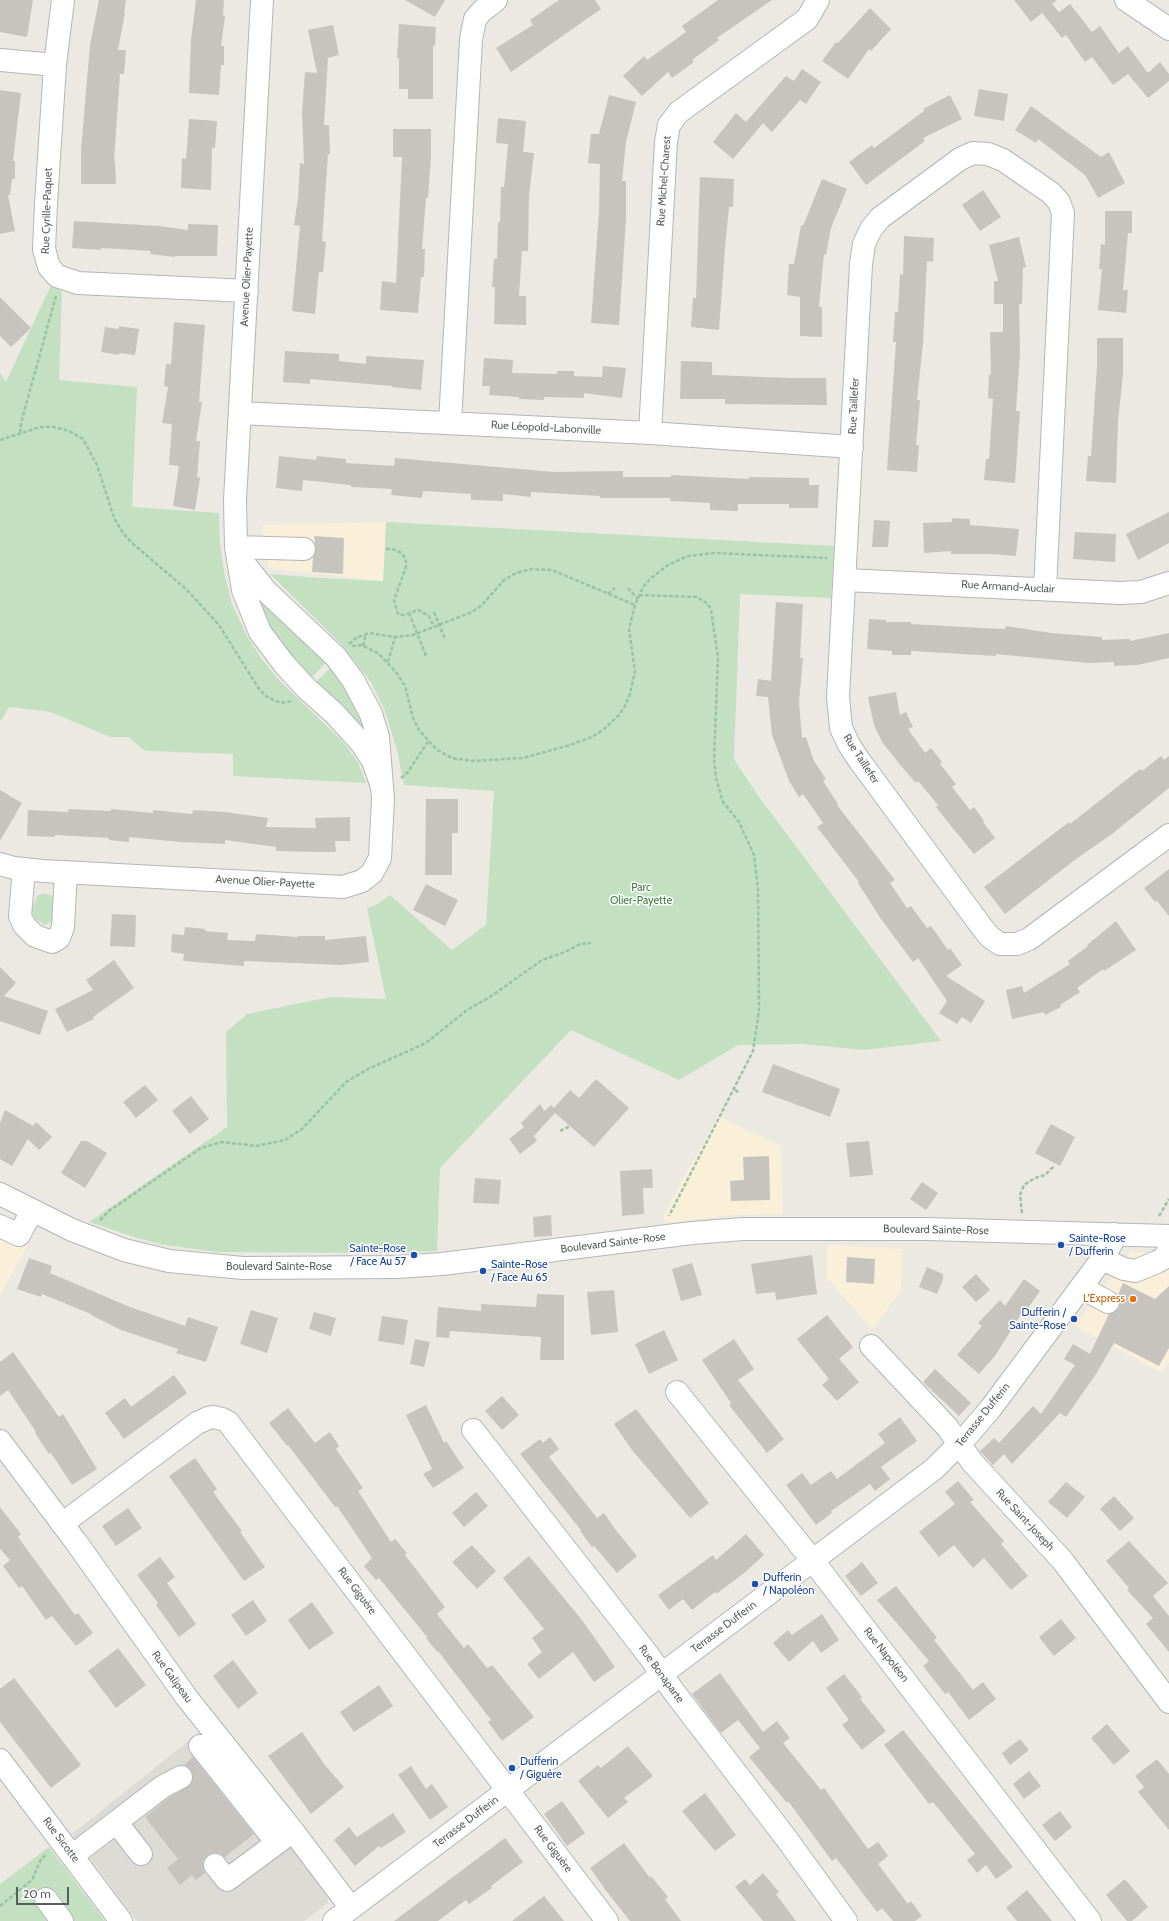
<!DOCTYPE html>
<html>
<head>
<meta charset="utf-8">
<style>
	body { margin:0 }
	#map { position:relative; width:1169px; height:1921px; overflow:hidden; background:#ece9e2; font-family:Cabin,sans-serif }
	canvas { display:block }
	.scale { position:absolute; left:16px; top:1887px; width:53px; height:18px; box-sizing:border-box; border:2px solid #5a5e61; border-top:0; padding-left:5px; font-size:12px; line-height:14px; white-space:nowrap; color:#5a5e61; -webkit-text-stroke:3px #fff; paint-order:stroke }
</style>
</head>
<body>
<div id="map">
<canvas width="1169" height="1921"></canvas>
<div class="scale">20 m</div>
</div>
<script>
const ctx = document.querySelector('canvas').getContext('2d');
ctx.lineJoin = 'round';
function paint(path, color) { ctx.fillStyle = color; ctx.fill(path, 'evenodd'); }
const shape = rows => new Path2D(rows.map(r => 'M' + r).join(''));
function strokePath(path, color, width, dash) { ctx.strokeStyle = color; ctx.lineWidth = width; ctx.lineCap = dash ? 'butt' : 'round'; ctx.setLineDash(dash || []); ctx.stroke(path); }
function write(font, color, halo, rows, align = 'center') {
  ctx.font = font + ' Cabin,sans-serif'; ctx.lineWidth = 3; ctx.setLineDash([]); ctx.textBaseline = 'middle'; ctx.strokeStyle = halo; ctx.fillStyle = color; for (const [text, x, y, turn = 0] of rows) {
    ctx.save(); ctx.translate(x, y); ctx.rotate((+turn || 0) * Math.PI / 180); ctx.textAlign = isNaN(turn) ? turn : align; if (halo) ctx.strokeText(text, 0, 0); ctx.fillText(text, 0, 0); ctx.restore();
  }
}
paint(shape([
	[386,522,384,581,269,568,262,525],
	[718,1116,781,1146,783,1214,731,1215,664,1223,664,1214],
	[0,1215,35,1232,0,1295],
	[827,1245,902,1249,901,1290,873,1329,827,1278],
	[1130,1252,1169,1254,1169,1362,1161,1372,1075,1326]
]), '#faf0d9');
paint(shape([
	[201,1731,271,1818,328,1895,328,1903,304,1921,137,1921,72,1834]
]), '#dddbd6');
paint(shape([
	[51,285,62,292,59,380,137,387,132,507,219,513,220,544,225,577,232,604,247,636,261,658,277,678,342,741,358,762,366,783,233,776,233,754,145,751,128,737,110,737,51,712,9,707,0,722,0,373,6,382],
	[386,522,834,546,831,598,740,594,734,759,757,794,941,1041,864,1050,803,1044,738,1045,679,1080,571,1030,440,1168,437,1251,381,1253,217,1252,165,1245,137,1238,89,1222,227,1127,226,1032,247,1014,330,997,386,999,367,908,376,905,390,895,452,950,486,925,494,791,404,785,397,750,385,711,371,682,341,644,270,574,321,578,383,581],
	[254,586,328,661,309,680,268,630],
	[332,666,342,677,370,736,314,684],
	[44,893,52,896,53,904,52,921,45,925,34,918,32,910,37,896],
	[49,1847,105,1921,0,1921,0,1884]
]), '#c3e1c1');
paint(shape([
	[0,0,33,0,27,37,0,32],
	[99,0,126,0,124,13,125,13,118,50,126,50,124,74,120,74,114,161,115,161,116,184,81,184,81,150,90,45],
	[196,0,224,0,223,16,225,16,221,46,224,46,224,65,221,65,219,95,189,93,191,40],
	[405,0,445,0,435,17],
	[559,0,595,0,601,9,511,72,496,48,533,25,530,20],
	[718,0,772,0,717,38,719,40,692,60,694,62,672,78,668,72,642,96,623,76,644,56,647,60,686,32,682,26],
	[1014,0,1057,0,1052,4,1059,12,1070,4,1092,32,1100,26,1119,53,1128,46,1148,73,1160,62,1169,74,1169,81,1148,98,1128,74,1113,85,1092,57,1085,62,1066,35,1062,38,1042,13,1031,22],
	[870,8,891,29,871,51,869,49,848,79,822,61,836,42,838,43],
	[399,24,436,27,435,46,433,46,433,99,408,99,408,89,399,89,399,58,397,58],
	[333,25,339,55,328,58,324,125,329,125,330,154,328,154,322,241,326,242,323,272,319,272,315,314,292,311,300,226,294,225,298,198,300,163,304,164,302,113,305,72,317,73,308,30],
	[802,69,821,82,806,104,800,100,772,132,763,123,733,159,713,142,736,113,746,122,786,76,794,81],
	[979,89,1008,94,1004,121,974,116],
	[0,90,21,93,13,161,15,161,15,179,12,179,10,195,8,195,15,231,0,234],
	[609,95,636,102,626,142,622,181,626,181,626,219,619,325,591,323,599,211,600,164,588,163,591,134,599,134],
	[950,95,962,119,923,138,925,141,866,185,849,162,872,145,874,148,924,111,923,109],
	[1031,106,1101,157,1109,152,1125,183,1098,198,1085,175,1038,139,1036,143,1015,130],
	[498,118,526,121,523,152,534,153,529,195,528,251,522,251,519,296,526,296,526,325,494,324,495,287,492,287,494,259,497,259,498,222,500,222,501,187,504,187,508,144,496,143],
	[189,119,217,121,215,148,212,148,211,190,181,188,182,158,186,159],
	[393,129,431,129,431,157,428,198,426,198,422,249,425,249,424,277,421,277,418,313,380,310,382,281,396,283,402,157,393,157],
	[700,177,734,179,733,207,729,207,725,249,719,330,691,327,693,298,696,298],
	[822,179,847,189,831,228,826,255,824,254,819,307,822,307,822,337,800,336,800,297,787,295,789,264,794,264,801,225,803,226],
	[983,190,1001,217,980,231,962,205],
	[1105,211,1132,211,1132,233,1128,233,1123,290,1128,290,1126,313,1098,310,1102,269,1099,269,1101,244,1105,245],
	[74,221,159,226,188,230,188,224,218,225,217,256,175,256,175,257,150,254,151,251,101,248,101,250,72,248],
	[904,236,934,238,933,262,927,261,923,343,917,400,920,400,916,445,919,445,917,472,887,470,896,342,893,342,895,312,898,312,900,274,903,275],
	[1019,237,1026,267,1023,268,1022,304,1019,304,1020,352,1016,411,1020,411,1015,483,984,480,986,459,989,459,993,399,988,398,989,374,991,375,990,332,1003,332,1003,304,994,304,994,281,998,281,989,245],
	[0,297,31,328,11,347,0,336],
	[174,322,205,325,199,402,202,402,196,441,200,441,197,477,200,478,195,510,173,506,179,466,169,465,172,424,162,423,168,387,164,386,166,364,171,364],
	[119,326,139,329,135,355,119,353,119,355,101,352,105,327,119,329],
	[1097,338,1123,338,1123,374,1118,421,1116,483,1086,481,1088,456,1091,456,1097,365],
	[285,351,339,354,339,361,366,364,366,356,424,360,421,390,392,387,392,386,310,379,310,384,283,382],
	[484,358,513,360,512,373,557,374,557,371,574,371,574,376,602,377,603,366,626,368,622,398,584,393,584,398,544,397,544,400,519,399,519,397,489,395,490,386,482,386],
	[681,361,712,362,712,375,790,378,826,378,827,405,725,404,725,399,680,399],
	[279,456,316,460,317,456,346,459,346,463,394,466,395,458,554,472,623,471,623,477,671,477,671,475,749,479,749,477,809,478,809,485,819,485,818,508,789,508,789,504,738,504,738,511,710,510,710,503,670,501,670,498,600,498,600,496,531,492,531,497,503,494,503,501,471,500,471,494,423,491,422,498,391,495,392,489,351,487,351,485,303,480,302,491,276,488],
	[1169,512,1169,543,1138,560,1126,534],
	[952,518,970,519,970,525,1019,529,1016,556,991,554,951,554,951,551,924,553,923,523,952,522],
	[874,520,890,521,888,547,872,547],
	[1075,532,1116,534,1115,562,1073,559],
	[314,536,344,538,343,574,312,572,313,557,316,550],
	[776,602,803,604,800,658,803,658,799,702,802,738,806,737,814,761,826,779,823,781,838,804,837,805,895,880,890,883,907,908,911,906,927,928,931,926,948,950,950,948,962,965,946,976,985,1001,971,1023,962,1017,957,1024,939,1013,947,1001,918,958,913,962,881,919,858,883,859,882,817,827,823,823,803,794,799,797,789,781,772,735,768,697,756,696,758,679,771,681],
	[869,619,886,620,886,622,911,622,911,624,982,628,1005,629,1006,626,1051,633,1102,637,1102,640,1130,639,1130,641,1169,633,1169,658,1137,665,1114,666,1114,662,1088,663,996,654,996,656,911,651,911,655,892,655,892,651,867,649],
	[896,692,900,715,906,712,913,727,908,729,925,753,931,748,942,762,940,764,956,784,952,787,970,810,974,807,984,821,983,822,995,838,974,854,947,821,936,807,938,805,918,781,916,783,901,766,882,742,874,725,868,697],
	[1161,756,1164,760,1169,756,1169,788,1112,834,1076,859,1005,914,984,887,1069,822,1070,824,1140,769,1142,771],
	[0,790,22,803,0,841],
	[426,799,458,799,458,833,452,833,452,875,425,875],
	[69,809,111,811,111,809,153,813,153,810,192,814,193,810,225,812,268,818,266,827,316,828,315,818,350,817,350,841,335,841,336,852,316,852,276,851,276,847,225,840,225,844,180,842,129,837,129,842,109,840,109,838,55,835,55,837,27,836,28,810,68,812],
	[1169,869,1169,916,1157,901,1155,902,1144,888],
	[426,884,458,900,445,926,413,910],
	[112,914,136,915,135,947,110,946],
	[1116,921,1136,950,1104,971,1103,969,1077,988,1080,992,1060,1005,1061,1007,1045,1015,1044,1012,1012,1019,1006,990,1022,986,1024,993,1070,964,1068,961,1088,946,1087,945],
	[185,927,205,929,205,931,228,933,227,940,255,941,256,934,298,937,298,936,325,936,325,940,366,936,369,962,341,965,244,961,244,966,183,961,184,954,171,952,172,934,184,935],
	[114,960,134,988,93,1017,94,1019,67,1032,55,1009,93,990,86,980],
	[0,967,16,983,4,996,48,1011,40,1035,0,1021],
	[773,1064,840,1089,830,1117,762,1092],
	[596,1079,629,1108,594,1147,555,1113,534,1136,537,1141,520,1154,509,1139,524,1127,521,1123,540,1104,544,1111,551,1105,554,1108,570,1090,579,1098],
	[145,1085,158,1100,136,1118,123,1102],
	[191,1096,209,1119,190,1134,172,1111],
	[5,1110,33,1126,36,1122,52,1137,39,1150,28,1139,12,1166,0,1159,0,1123],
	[1051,1124,1075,1137,1060,1166,1035,1153],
	[81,1141,87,1141,107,1153,85,1188,61,1173],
	[869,1141,873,1175,850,1177,846,1143],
	[769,1156,770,1200,731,1201,730,1181,744,1180,743,1157],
	[652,1169,653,1188,643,1188,644,1214,622,1216,620,1171],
	[475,1178,501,1180,499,1204,473,1203],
	[922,1182,938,1193,926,1210,910,1199],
	[551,1215,552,1236,534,1237,533,1217],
	[812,1255,817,1294,776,1300,775,1292,756,1294,751,1264],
	[847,1257,875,1259,874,1284,846,1282],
	[29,1258,52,1266,50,1273,130,1307,185,1326,188,1317,218,1327,206,1362,176,1353,178,1349,121,1330,91,1315,91,1314,42,1294,41,1297,17,1289],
	[692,1263,702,1295,681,1301,672,1269],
	[927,1267,943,1274,943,1279,937,1294,919,1287],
	[976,1274,990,1290,976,1302,962,1287],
	[1024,1279,1040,1291,1028,1308,1026,1306,995,1356,979,1374,957,1355,982,1326,978,1323,1000,1300,1005,1306],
	[1123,1283,1155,1299,1169,1286,1169,1348,1159,1366,1114,1343,1096,1374,1066,1417,1060,1413,1012,1464,1004,1454,993,1465,980,1451,994,1438,999,1443,1033,1406,1041,1414,1075,1365,1064,1359,1073,1344,1090,1354,1109,1314,1115,1312,1119,1308,1120,1301,1118,1295],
	[614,1290,618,1332,591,1335,587,1292],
	[537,1294,564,1295,564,1360,540,1360,541,1337,450,1331,449,1338,436,1337,438,1307,481,1311,481,1304,536,1307],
	[251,1310,278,1318,267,1353,240,1344],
	[314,1312,336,1318,331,1336,309,1329],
	[827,1315,853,1347,839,1359,859,1382,837,1401,822,1385,829,1379,797,1339],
	[382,1316,408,1320,404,1345,378,1341],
	[664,1330,678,1360,649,1374,635,1344],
	[415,1339,430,1342,424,1367,410,1364],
	[734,1339,754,1369,738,1380,784,1439,767,1453,729,1405,731,1403,702,1360],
	[13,1352,59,1417,63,1414,97,1469,72,1485,51,1453,49,1454,35,1433,36,1432,8,1390,0,1396,0,1362],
	[935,1369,971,1403,959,1416,923,1382],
	[174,1375,187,1393,124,1439,105,1413,125,1398,131,1407],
	[502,1396,519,1415,502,1430,485,1411],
	[426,1405,444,1443,446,1441,464,1468,433,1488,423,1474,432,1469,406,1415],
	[288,1408,315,1443,330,1432,339,1446,336,1449,363,1488,358,1491,391,1542,395,1539,407,1553,405,1555,445,1607,437,1614,464,1648,468,1644,487,1668,492,1665,534,1717,502,1741,488,1722,491,1720,438,1651,437,1652,426,1638,427,1637,379,1578,376,1580,364,1566,372,1558,337,1506,335,1507,288,1445,287,1446,269,1423],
	[636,1409,709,1503,690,1518,632,1450,614,1424],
	[900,1417,917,1441,881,1467,890,1479,875,1491,870,1484,831,1511,832,1513,816,1525,786,1485,802,1473,811,1485,831,1471,837,1479,885,1443,878,1434],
	[550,1437,559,1449,549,1457,597,1518,604,1513,615,1529,637,1556,617,1573,594,1546,592,1547,580,1531,581,1530,520,1454,540,1439,543,1443],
	[195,1458,217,1489,213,1492,242,1531,240,1532,265,1567,244,1581,169,1476],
	[958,1481,974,1500,970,1502,1004,1541,1001,1544,1028,1576,1011,1590,984,1558,973,1568,954,1545,939,1557,919,1532,955,1504,945,1492],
	[1066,1482,1085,1497,1067,1518,1048,1502],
	[476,1492,488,1506,464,1527,452,1513],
	[1114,1496,1134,1518,1120,1531,1100,1509],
	[0,1507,21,1534,18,1537,75,1615,78,1613,93,1633,76,1646,52,1616,46,1620,22,1586,19,1588,3,1566,10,1560,0,1549],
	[128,1508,142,1528,116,1546,102,1526],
	[746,1534,764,1555,743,1574,716,1594,715,1592,692,1610,683,1599,669,1610,658,1595,713,1555,716,1560],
	[1129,1541,1168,1583,1153,1596,1169,1616,1169,1652,1146,1624,1153,1618,1127,1590,1129,1588,1106,1561],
	[472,1545,496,1571,477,1589,452,1562],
	[529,1556,582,1620,615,1667,594,1682,573,1652,539,1679,527,1664,542,1652,532,1638,544,1629,503,1578],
	[160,1557,175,1577,167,1583,196,1624,179,1637,156,1605,158,1603,137,1575],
	[862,1562,878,1583,861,1596,845,1576],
	[896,1586,937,1638,934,1640,973,1690,983,1682,996,1699,969,1720,948,1692,945,1694,923,1666,929,1661,877,1600],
	[253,1600,267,1621,246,1636,231,1615],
	[312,1602,334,1633,309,1650,288,1620],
	[822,1614,839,1640,821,1653,813,1641,789,1662,773,1643,788,1630,792,1635],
	[1061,1619,1076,1638,1054,1656,1039,1637],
	[118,1648,146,1685,116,1708,88,1671],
	[233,1660,258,1693,238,1709,213,1676],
	[720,1673,763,1732,777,1721,790,1738,783,1743,821,1790,824,1788,868,1849,878,1842,888,1856,878,1864,908,1904,911,1901,922,1916,915,1921,893,1921,882,1908,877,1912,836,1858,832,1861,788,1801,787,1803,749,1757,760,1748,738,1720,721,1733,692,1694],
	[844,1674,862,1697,860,1699,886,1731,862,1750,842,1725,849,1720,826,1688],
	[14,1678,81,1765,51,1788,0,1722,0,1689],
	[379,1685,393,1706,354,1732,340,1712],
	[1107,1724,1130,1751,1114,1765,1091,1738],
	[903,1730,1013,1867,996,1879,986,1865,977,1873,967,1860,975,1854,933,1802,929,1804,884,1745],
	[302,1732,325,1765,344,1787,311,1814,268,1756],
	[1020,1739,1029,1750,1010,1765,1002,1753],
	[628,1746,653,1776,624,1798,628,1802,608,1818,578,1781,598,1765,601,1768],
	[193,1757,254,1834,225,1857,219,1853,214,1853,208,1855,203,1861,203,1867,205,1873,196,1880,192,1875,180,1885,167,1868,178,1859,145,1817,171,1796,191,1784,193,1778,192,1772,188,1767,184,1765],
	[1157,1759,1169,1774,1169,1830,1138,1792,1144,1787,1135,1776],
	[411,1766,426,1789,432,1784,448,1807,430,1820,398,1775],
	[1029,1771,1041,1786,1024,1799,1013,1784],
	[705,1793,736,1835,715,1851,682,1811],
	[562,1801,585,1833,567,1846,544,1814],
	[1060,1811,1072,1827,1055,1841,1042,1825],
	[393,1813,406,1832,381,1848,379,1846,355,1866,334,1840,349,1827,357,1837],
	[505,1838,523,1862,491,1886,492,1888,469,1904,466,1900,438,1921,394,1921],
	[624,1843,650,1878,651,1876,668,1897,665,1899,681,1921,630,1921,607,1892,590,1868],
	[763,1873,779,1892,776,1894,796,1921,763,1921,735,1887,745,1879,750,1885],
	[1125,1879,1148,1907,1132,1921,1127,1921,1106,1895],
	[1027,1890,1052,1921,1017,1921,1006,1908],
	[544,1896,564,1921,512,1921]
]), '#c7c4bf');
const minor = shape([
	[63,0,55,65,46,204,44,249,49,267,57,276,78,283,247,291],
	[262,0,235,500,236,547,243,590,260,632,284,664,306,688,335,714,362,744,373,761,382,787],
	[1126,0,1169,29],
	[0,60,55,65],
	[240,413,650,433,852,447],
	[450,423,471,39,475,19,482,11,496,0],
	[650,433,666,142,669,125,679,112,807,19,818,0],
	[236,547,304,549],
	[845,580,1120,593,1141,592,1169,583],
	[1045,589,1063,213,1059,202,1051,193,1003,160,988,154,973,153,960,159,880,218,871,229,864,244,861,264,838,697,841,728,849,745,859,760,984,930,990,937,1000,944,1017,944,1029,939,1169,835],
	[0,864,14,868,43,871,343,887,362,881,372,873,380,858,383,799,378,737,371,714,353,680,336,657,266,591,239,557],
	[24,869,20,916,24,925,35,936,52,942,59,938,63,927,66,872],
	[0,1194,72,1230,124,1250,169,1261,243,1268,397,1267,442,1264,692,1233,743,1229,927,1229,1169,1236],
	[0,1226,19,1235,32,1211],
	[1102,1259,1124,1269,1135,1271,1157,1262,1164,1258,1169,1250],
	[1083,1284,1093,1294,1108,1302],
	[871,1346,947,1427,973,1463,1062,1560,1169,1702],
	[677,1392,813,1561,1090,1921],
	[473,1430,649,1656,674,1692,786,1838,846,1921],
	[0,1441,76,1542,187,1698,293,1831,351,1908],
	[62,1524,197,1423,208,1418,213,1417,222,1419,228,1422,607,1921],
	[200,1746,277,1843],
	[0,1760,121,1921],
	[116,1822,141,1854],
	[72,1856,162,1787,181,1777],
	[215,1865,227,1880,289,1834],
	[46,1899,62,1921],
	[334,1921,934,1469,967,1436,991,1408,1105,1255,1112,1242,1114,1234]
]);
strokePath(minor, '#b3b5b8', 24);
strokePath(shape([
	[20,433,21,423,56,296],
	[0,440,40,427,54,427,69,431,83,439,97,465,114,518,123,533,132,543,186,589,219,625,259,689,267,697,281,703,292,701],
	[386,549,392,549,402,553,406,561,406,567,394,600,398,614,404,615,418,610,429,616,434,627],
	[628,588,638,599],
	[608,594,615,588],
	[639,595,697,597,708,604,711,610,718,657,714,760,716,778,723,802,739,822,754,855,758,889,759,1010,753,1051,669,1216],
	[434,612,445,639],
	[409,613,426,656],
	[349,644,356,638,369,633,395,637,413,635,472,612,482,605,504,580,516,573,531,569,552,570,635,605],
	[352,646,361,645,378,653,396,672,405,686,413,718,419,730,437,750,452,758,472,761,523,758,570,745,592,737,603,730,619,715,625,706,630,694,635,671,629,629,635,605,643,587,651,578,668,565,688,556,714,553,827,558],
	[363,646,366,634],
	[388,662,395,637],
	[401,778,407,773,428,742],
	[735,1090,740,1093],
	[560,1131,570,1126],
	[1022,1213,1020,1195,1024,1185,1035,1178,1045,1175,1054,1166],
	[1159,1216,1169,1199],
	[100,1220,109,1211,201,1148,222,1142,256,1146,285,1140,302,1129,346,1082,368,1069,426,1043,467,1010,490,997,542,960,565,952,580,944,591,943],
	[0,1906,32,1880,41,1859,47,1854]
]), '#9ac2a3', 2.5, [4, 2]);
strokePath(minor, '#fff', 22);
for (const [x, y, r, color] of [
	[1061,1245,4,"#1a4fb4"],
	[414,1255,4,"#1a4fb4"],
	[483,1271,4,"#1a4fb4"],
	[1133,1299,4,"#e8710a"],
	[1074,1319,4,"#1a4fb4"],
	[755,1584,4,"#1a4fb4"],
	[512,1768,4,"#1a4fb4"]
]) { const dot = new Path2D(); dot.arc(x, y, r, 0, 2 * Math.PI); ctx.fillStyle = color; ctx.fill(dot); strokePath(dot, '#fff', 1.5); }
write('11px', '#5a5e61', '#fff', [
	["Rue Michel-Charest",664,181,-86],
	["Rue Cyrille-Paquet",47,211,-88],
	["Avenue Olier-Payette",247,277,-87],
	["Rue Taillefer",854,406,-87],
	["Rue Léopold-Labonville",546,428,3],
	["Rue Armand-Auclair",1008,587,3],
	["Rue Taillefer",861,759,57],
	["Avenue Olier-Payette",265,882,3],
	["Boulevard Sainte-Rose",936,1230,1],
	["Boulevard Sainte-Rose",613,1243,-7],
	["Boulevard Sainte-Rose",279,1267],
	["Terrasse Dufferin",983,1415,-51],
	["Rue Saint-Joseph",1025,1520,47],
	["Rue Giguère",357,1591,53],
	["Terrasse Dufferin",724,1627,-37],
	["Rue Napoléon",886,1655,52],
	["Rue Bonaparte",661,1674,54],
	["Rue Galipeau",172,1677,54],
	["Terrasse Dufferin",466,1822,-37],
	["Rue Sicotte",61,1840,53],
	["Rue Giguère",553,1849,53]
]);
write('11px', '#3e7f3c', '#fff', [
	["Parc",641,888],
	["Olier-Payette",641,901]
]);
write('11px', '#164399', '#fff', [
	["Sainte-Rose",1069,1239],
	["/ Dufferin",1069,1252],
	["Sainte-Rose",406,1249,"right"],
	["/ Face Au 57",406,1262,"right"],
	["Sainte-Rose",491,1265],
	["/ Face Au 65",491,1278],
	["Dufferin /",1066,1313,"right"],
	["Sainte-Rose",1066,1326,"right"],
	["Dufferin",763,1578],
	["/ Napoléon",763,1591],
	["Dufferin",520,1762],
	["/ Giguère",520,1775]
], 'left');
write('11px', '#c56008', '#fff', [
	["L'Express",1125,1299]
], 'right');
</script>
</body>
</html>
